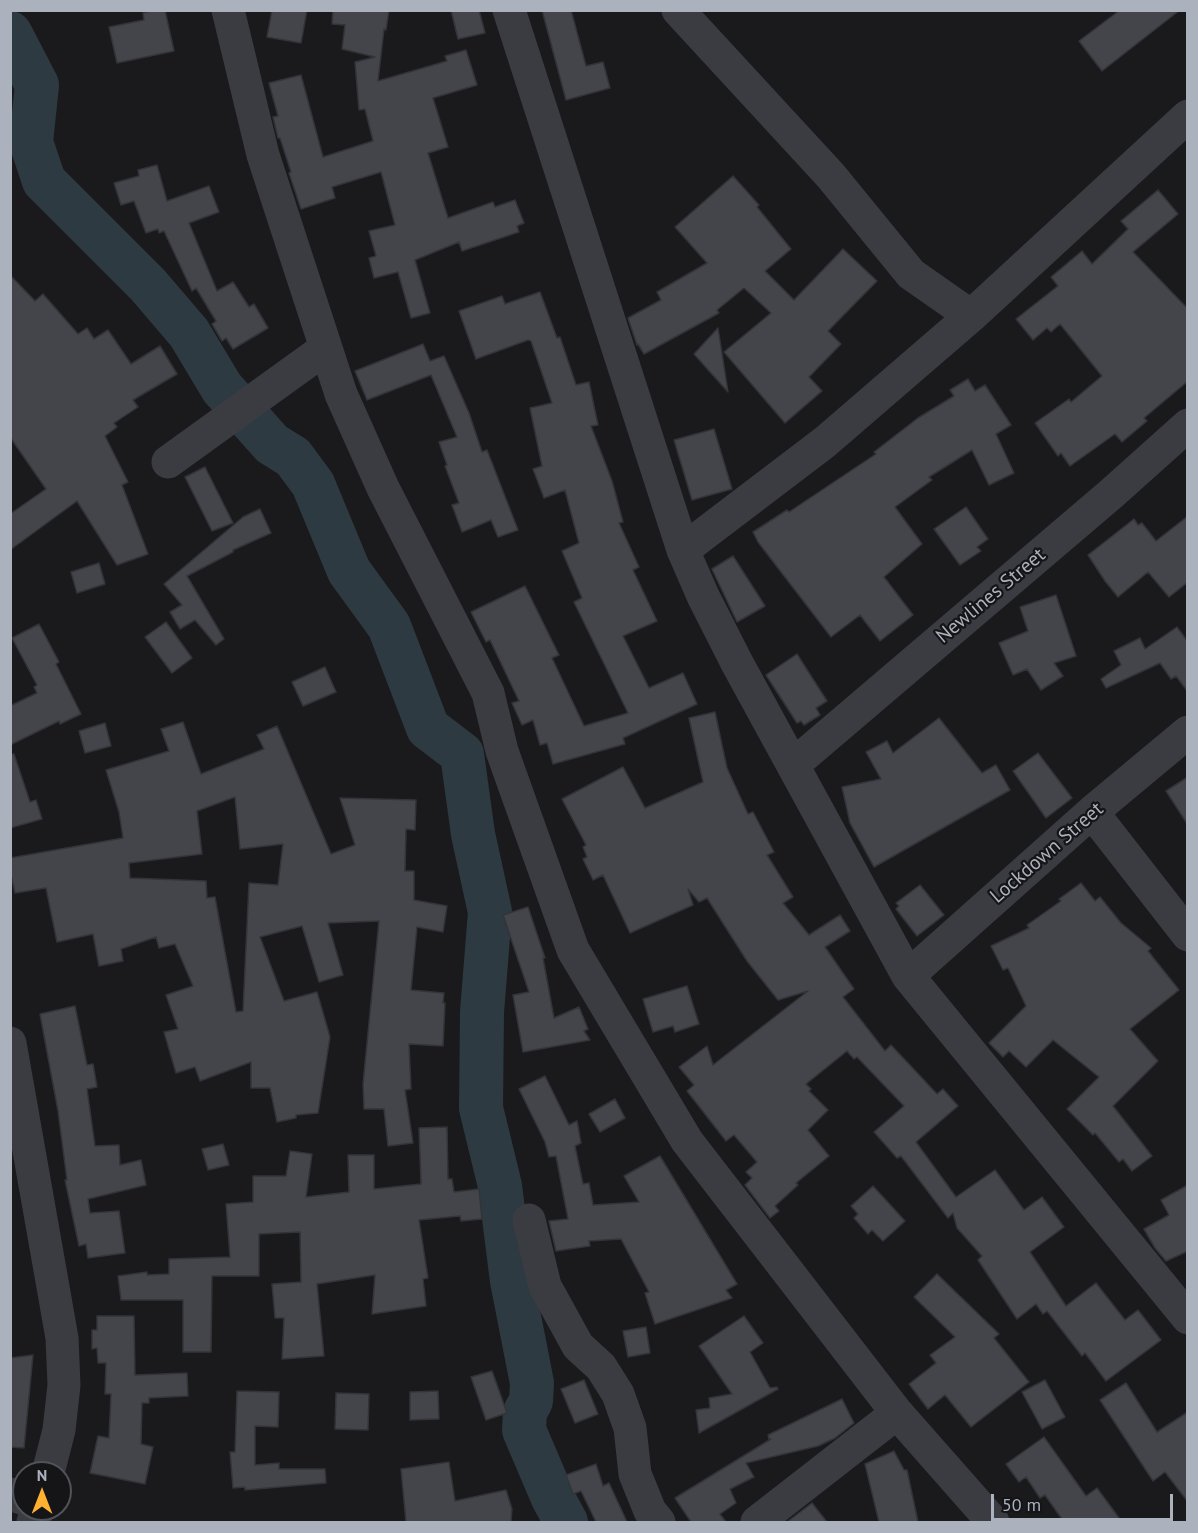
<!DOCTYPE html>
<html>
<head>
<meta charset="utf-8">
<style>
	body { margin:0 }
	#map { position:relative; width:1198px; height:1533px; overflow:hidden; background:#1a1a1c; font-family:"PT Sans",sans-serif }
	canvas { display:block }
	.frame { position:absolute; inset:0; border:12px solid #abb1bd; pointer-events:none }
	.north { position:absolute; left:12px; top:1461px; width:60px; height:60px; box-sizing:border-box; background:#151518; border:2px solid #51535a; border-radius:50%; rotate:0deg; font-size:16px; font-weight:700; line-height:24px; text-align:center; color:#abb1bd }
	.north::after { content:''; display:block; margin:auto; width:21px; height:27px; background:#ffb12f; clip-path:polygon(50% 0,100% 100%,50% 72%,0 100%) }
	.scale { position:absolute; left:991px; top:1494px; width:182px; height:27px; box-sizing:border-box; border:3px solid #abb1bd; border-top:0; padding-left:8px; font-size:18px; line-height:21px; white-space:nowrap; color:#abb1bd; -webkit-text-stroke:4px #151518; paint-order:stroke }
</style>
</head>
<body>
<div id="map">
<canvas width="1198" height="1533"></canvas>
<div class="frame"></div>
<div class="north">N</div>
<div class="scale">50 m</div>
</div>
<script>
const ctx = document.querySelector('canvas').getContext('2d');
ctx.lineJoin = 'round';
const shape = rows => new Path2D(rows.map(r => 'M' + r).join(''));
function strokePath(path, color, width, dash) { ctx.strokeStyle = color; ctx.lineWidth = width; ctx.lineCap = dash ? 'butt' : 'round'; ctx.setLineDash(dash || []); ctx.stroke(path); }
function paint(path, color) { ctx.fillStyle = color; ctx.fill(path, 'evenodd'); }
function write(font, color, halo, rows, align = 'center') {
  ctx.font = font + ' "PT Sans",sans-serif'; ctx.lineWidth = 4.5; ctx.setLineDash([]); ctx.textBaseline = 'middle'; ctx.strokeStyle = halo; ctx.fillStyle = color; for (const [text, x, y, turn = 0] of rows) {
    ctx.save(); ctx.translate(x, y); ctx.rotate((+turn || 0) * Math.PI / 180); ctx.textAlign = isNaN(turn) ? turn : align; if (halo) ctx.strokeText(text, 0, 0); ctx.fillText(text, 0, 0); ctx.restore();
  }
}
strokePath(shape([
	[10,33,37,85,31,142,44,181,148,285,189,333,222,388,272,444,293,457,313,484,349,571,389,626,428,728,462,754,473,834,490,912,482,1012,481,1108,500,1186,512,1281,532,1383,531,1401,525,1412,524,1430,553,1498,566,1522]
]), '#2e3a42', 44);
const building = shape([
	[153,10,165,10,174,51,117,63,109,27,144,20,143,13,153,10],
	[272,10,307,10,301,43,267,37,272,10],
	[333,10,389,10,386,30,384,29,378,81,447,61,445,56,466,50,477,85,433,98,448,147,428,153,448,218,493,202,495,207,515,200,524,223,517,226,519,232,462,251,459,242,415,260,430,313,411,318,398,272,374,278,369,258,376,256,369,231,395,225,381,172,332,187,335,198,301,209,289,173,291,172,280,138,278,138,273,117,278,116,269,83,301,75,323,157,373,141,365,109,359,110,355,62,375,57,342,49,345,25,332,24,333,10],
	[451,10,479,10,485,33,458,39,451,10],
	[542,10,571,10,586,66,603,62,610,88,566,100,542,10],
	[1120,10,1180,10,1102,71,1079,41,1120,10],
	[157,165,167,201,209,186,219,212,189,223,217,291,233,282,249,307,254,304,268,328,233,349,226,338,222,341,212,324,216,321,196,288,192,291,164,231,159,233,158,229,146,233,134,201,121,205,114,183,139,176,138,170,157,165],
	[733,176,759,205,757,207,791,249,765,271,794,300,843,249,877,281,828,331,841,344,809,377,822,391,785,423,724,352,771,313,744,288,717,310,719,313,644,354,638,344,637,345,628,318,661,300,657,292,707,263,675,227,733,176],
	[1158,190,1178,214,1133,252,1188,309,1188,381,1144,418,1147,421,1122,442,1115,434,1070,466,1061,453,1058,456,1035,423,1069,399,1071,402,1102,376,1060,324,1051,332,1047,328,1033,340,1016,319,1058,286,1051,277,1082,251,1092,264,1128,229,1121,221,1158,190],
	[10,275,35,301,43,294,78,334,87,328,94,339,108,330,131,364,160,346,177,374,133,400,138,407,114,423,117,427,105,436,128,482,122,485,148,554,117,565,77,501,10,550,10,514,46,489,10,437,10,275],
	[540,292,557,338,560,337,576,385,589,382,598,425,591,426,612,481,623,522,619,523,639,567,633,570,657,621,623,636,649,688,683,673,697,704,623,738,625,744,553,764,547,743,540,745,533,720,522,725,512,703,519,701,490,640,486,642,471,612,525,586,559,655,552,658,584,726,628,713,574,602,582,598,562,551,579,543,565,490,544,498,533,469,542,466,530,408,552,403,531,341,528,340,476,359,459,311,502,296,505,304,540,292],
	[718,328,728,392,694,354,718,328],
	[423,344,430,361,444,356,469,413,482,452,487,450,518,530,498,537,491,520,462,532,452,505,459,503,445,466,447,465,439,442,457,437,431,375,367,400,355,371,423,344],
	[968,379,975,391,985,385,1011,425,996,434,1014,473,989,485,972,450,929,477,932,480,895,507,922,544,884,577,913,615,880,641,860,615,831,637,758,542,753,532,787,510,789,512,876,454,874,452,918,418,954,396,950,390,968,379],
	[714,429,732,489,692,500,674,440,714,429],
	[205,467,233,523,212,531,185,477,205,467],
	[966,507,988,539,977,547,981,551,960,565,934,529,966,507],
	[260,509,271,533,233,550,233,552,187,576,224,639,216,645,195,620,180,629,170,612,182,605,164,584,243,517,260,509],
	[1188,516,1188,582,1169,597,1148,572,1118,597,1105,581,1088,555,1134,519,1138,525,1142,523,1156,541,1188,516],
	[733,556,765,606,737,622,712,569,733,556],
	[99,563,105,584,77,593,71,572,99,563],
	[1056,595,1076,656,1054,663,1063,676,1041,690,1027,669,1013,675,999,643,1028,631,1020,607,1056,595],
	[166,622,192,658,172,673,145,637,166,622],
	[39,624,59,662,56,664,81,714,60,724,59,721,10,745,10,706,37,693,34,687,37,685,12,638,39,624],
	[1177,627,1188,642,1188,692,1176,676,1171,679,1160,663,1106,688,1101,679,1121,665,1114,651,1140,638,1145,649,1177,627],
	[797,654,827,701,816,708,820,715,804,725,801,721,797,723,766,675,797,654],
	[325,667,336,692,303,706,292,682,325,667],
	[715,712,727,768,748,814,753,812,774,852,767,855,793,897,783,903,809,935,840,915,850,931,825,947,854,989,843,997,885,1051,891,1045,937,1094,943,1089,958,1106,916,1142,956,1197,995,1170,1024,1210,1042,1197,1064,1227,1030,1252,1066,1306,1096,1283,1125,1320,1138,1310,1161,1340,1106,1381,1085,1353,1082,1356,1047,1311,1043,1314,1036,1304,1017,1319,978,1260,982,1256,957,1228,953,1213,948,1218,901,1156,897,1158,874,1132,904,1106,857,1057,854,1059,847,1051,806,1084,811,1089,809,1091,828,1110,808,1130,829,1156,796,1183,798,1185,775,1206,779,1211,770,1218,745,1185,752,1178,746,1172,757,1162,734,1135,726,1141,687,1091,694,1085,679,1067,707,1046,713,1065,808,991,778,1000,747,961,707,898,699,902,688,889,693,905,630,933,603,875,593,880,583,859,587,857,583,847,586,845,562,799,623,767,645,808,703,782,689,718,715,712],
	[939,718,982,773,996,765,1010,790,874,867,850,823,842,787,881,779,866,752,887,741,893,753,939,718],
	[183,722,201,774,264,749,257,735,277,726,331,854,355,845,340,798,416,800,415,830,406,829,405,871,414,871,414,900,447,906,443,932,417,927,411,990,444,993,443,1003,445,1003,443,1046,409,1044,411,1089,405,1090,413,1143,388,1146,384,1109,364,1109,363,1084,379,921,328,923,343,975,319,982,302,926,260,937,284,1001,317,992,330,1037,318,1113,296,1115,296,1118,277,1122,270,1088,251,1088,251,1062,200,1081,195,1067,176,1073,164,1032,178,1029,166,995,193,986,175,944,159,948,156,937,121,949,123,961,99,966,93,934,57,942,46,888,15,893,10,870,10,858,123,838,119,812,106,770,169,751,161,729,183,722],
	[235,797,240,849,283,844,278,885,249,883,243,1011,236,1012,215,897,207,898,206,881,130,878,129,863,202,854,197,811,235,797],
	[105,723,111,746,85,753,79,731,105,723],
	[1038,753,1072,798,1046,818,1013,771,1038,753],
	[10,754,14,754,30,802,36,800,42,819,10,828,10,754],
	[1188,777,1188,825,1166,791,1188,777],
	[1081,883,1095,901,1100,897,1121,923,1151,948,1148,951,1179,990,1130,1029,1158,1061,1113,1106,1152,1156,1132,1171,1123,1159,1119,1162,1095,1133,1093,1135,1067,1109,1099,1077,1053,1040,1026,1067,1009,1051,1003,1057,989,1043,1026,1006,1008,968,1003,970,991,946,1029,928,1027,925,1061,901,1059,899,1081,883],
	[920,885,944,915,917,936,896,909,899,906,896,903,920,885],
	[528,907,545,958,543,958,554,1018,579,1007,588,1029,584,1031,590,1040,523,1052,513,995,529,992,503,915,528,907],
	[687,986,699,1024,675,1032,673,1026,653,1032,643,999,687,986],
	[75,1006,87,1065,93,1064,97,1087,87,1089,95,1146,119,1145,120,1165,141,1160,146,1185,88,1199,90,1213,119,1211,125,1253,88,1258,86,1244,79,1246,65,1180,67,1180,58,1111,40,1014,75,1006],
	[545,1076,569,1125,577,1121,581,1143,575,1146,583,1184,589,1183,593,1205,639,1202,624,1176,660,1156,737,1284,726,1290,732,1298,655,1324,645,1293,649,1292,621,1239,589,1241,590,1246,556,1251,549,1221,568,1219,556,1156,549,1157,545,1142,519,1089,545,1076],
	[615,1099,625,1118,600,1132,589,1114,615,1099],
	[447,1127,448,1179,452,1179,454,1192,479,1189,482,1219,461,1221,460,1216,419,1220,428,1278,423,1279,426,1306,372,1314,375,1275,317,1284,324,1356,282,1359,284,1318,275,1318,272,1284,301,1282,300,1232,259,1234,259,1276,212,1276,211,1352,183,1352,183,1300,121,1300,118,1276,147,1272,147,1275,169,1274,169,1259,230,1257,226,1204,253,1202,253,1176,286,1176,290,1151,312,1154,306,1197,349,1192,348,1155,374,1155,374,1189,421,1184,419,1128,447,1127],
	[223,1144,229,1165,208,1170,202,1149,223,1144],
	[1188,1185,1188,1251,1166,1261,1155,1248,1144,1229,1169,1215,1161,1200,1188,1185],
	[873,1186,905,1221,883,1241,872,1230,868,1234,854,1218,858,1214,851,1206,873,1186],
	[937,1274,999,1334,994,1338,1029,1382,971,1427,945,1395,928,1409,909,1384,936,1363,930,1355,955,1337,914,1297,937,1274],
	[97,1316,134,1316,135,1375,187,1373,188,1396,149,1398,149,1403,142,1403,141,1444,153,1447,145,1484,90,1473,98,1436,109,1438,111,1394,105,1394,106,1363,98,1363,97,1348,92,1349,92,1330,97,1330,97,1316],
	[744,1316,763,1343,750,1352,770,1388,777,1387,778,1389,699,1433,696,1410,710,1408,709,1398,732,1394,699,1346,744,1316],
	[646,1327,650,1353,628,1357,623,1331,646,1327],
	[33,1355,24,1448,10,1447,10,1358,33,1355],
	[492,1371,507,1413,486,1420,471,1377,492,1371],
	[584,1380,598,1414,575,1423,561,1389,584,1380],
	[1045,1380,1065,1417,1042,1429,1022,1392,1045,1380],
	[1126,1383,1157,1432,1188,1412,1188,1502,1165,1472,1153,1481,1100,1400,1126,1383],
	[237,1391,279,1392,278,1427,255,1426,255,1465,279,1463,279,1469,325,1469,326,1483,245,1490,245,1487,233,1488,230,1452,235,1452,237,1391],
	[438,1391,439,1419,410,1420,410,1392,438,1391],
	[336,1393,369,1394,368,1430,335,1429,336,1393],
	[842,1399,854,1423,835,1438,818,1446,746,1463,754,1477,730,1489,736,1503,720,1514,726,1522,691,1522,675,1498,771,1439,769,1439,768,1435,842,1399],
	[1044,1437,1086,1496,1097,1488,1122,1522,1064,1522,1045,1495,1040,1498,1026,1477,1019,1482,1006,1464,1044,1437],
	[894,1451,904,1470,907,1470,918,1522,879,1522,865,1464,894,1451],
	[449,1462,455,1501,506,1490,512,1509,511,1522,406,1522,401,1469,449,1462],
	[596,1464,603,1486,609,1483,627,1522,596,1522,581,1491,573,1494,566,1475,596,1464],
	[812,1503,827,1522,787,1522,812,1503]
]);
paint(building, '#44454a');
strokePath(building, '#333439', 1.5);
strokePath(shape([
	[228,10,263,155,341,394,383,488,488,693,502,751,573,950,687,1141,897,1413,993,1522],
	[509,10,683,550,703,596,737,663,908,976,1188,1318],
	[678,10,831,176,911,274,971,316],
	[168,462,326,348],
	[683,550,825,442,971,316,1188,116],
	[793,765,1111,494,1188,425],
	[1092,812,1188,935],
	[908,976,1092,812,1188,732],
	[10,1043,62,1338,64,1385,59,1430,48,1473],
	[529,1220,545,1286,578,1346,601,1367,618,1394,630,1428,635,1474,650,1511,659,1522],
	[10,1494,24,1499],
	[33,1522,38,1509],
	[757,1522,897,1413]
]), '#3a3c42', 33);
write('20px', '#abb1bd', '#151518', [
	["Newlines Street",991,596,-40],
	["Lockdown Street",1047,853,-41]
]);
</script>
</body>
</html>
